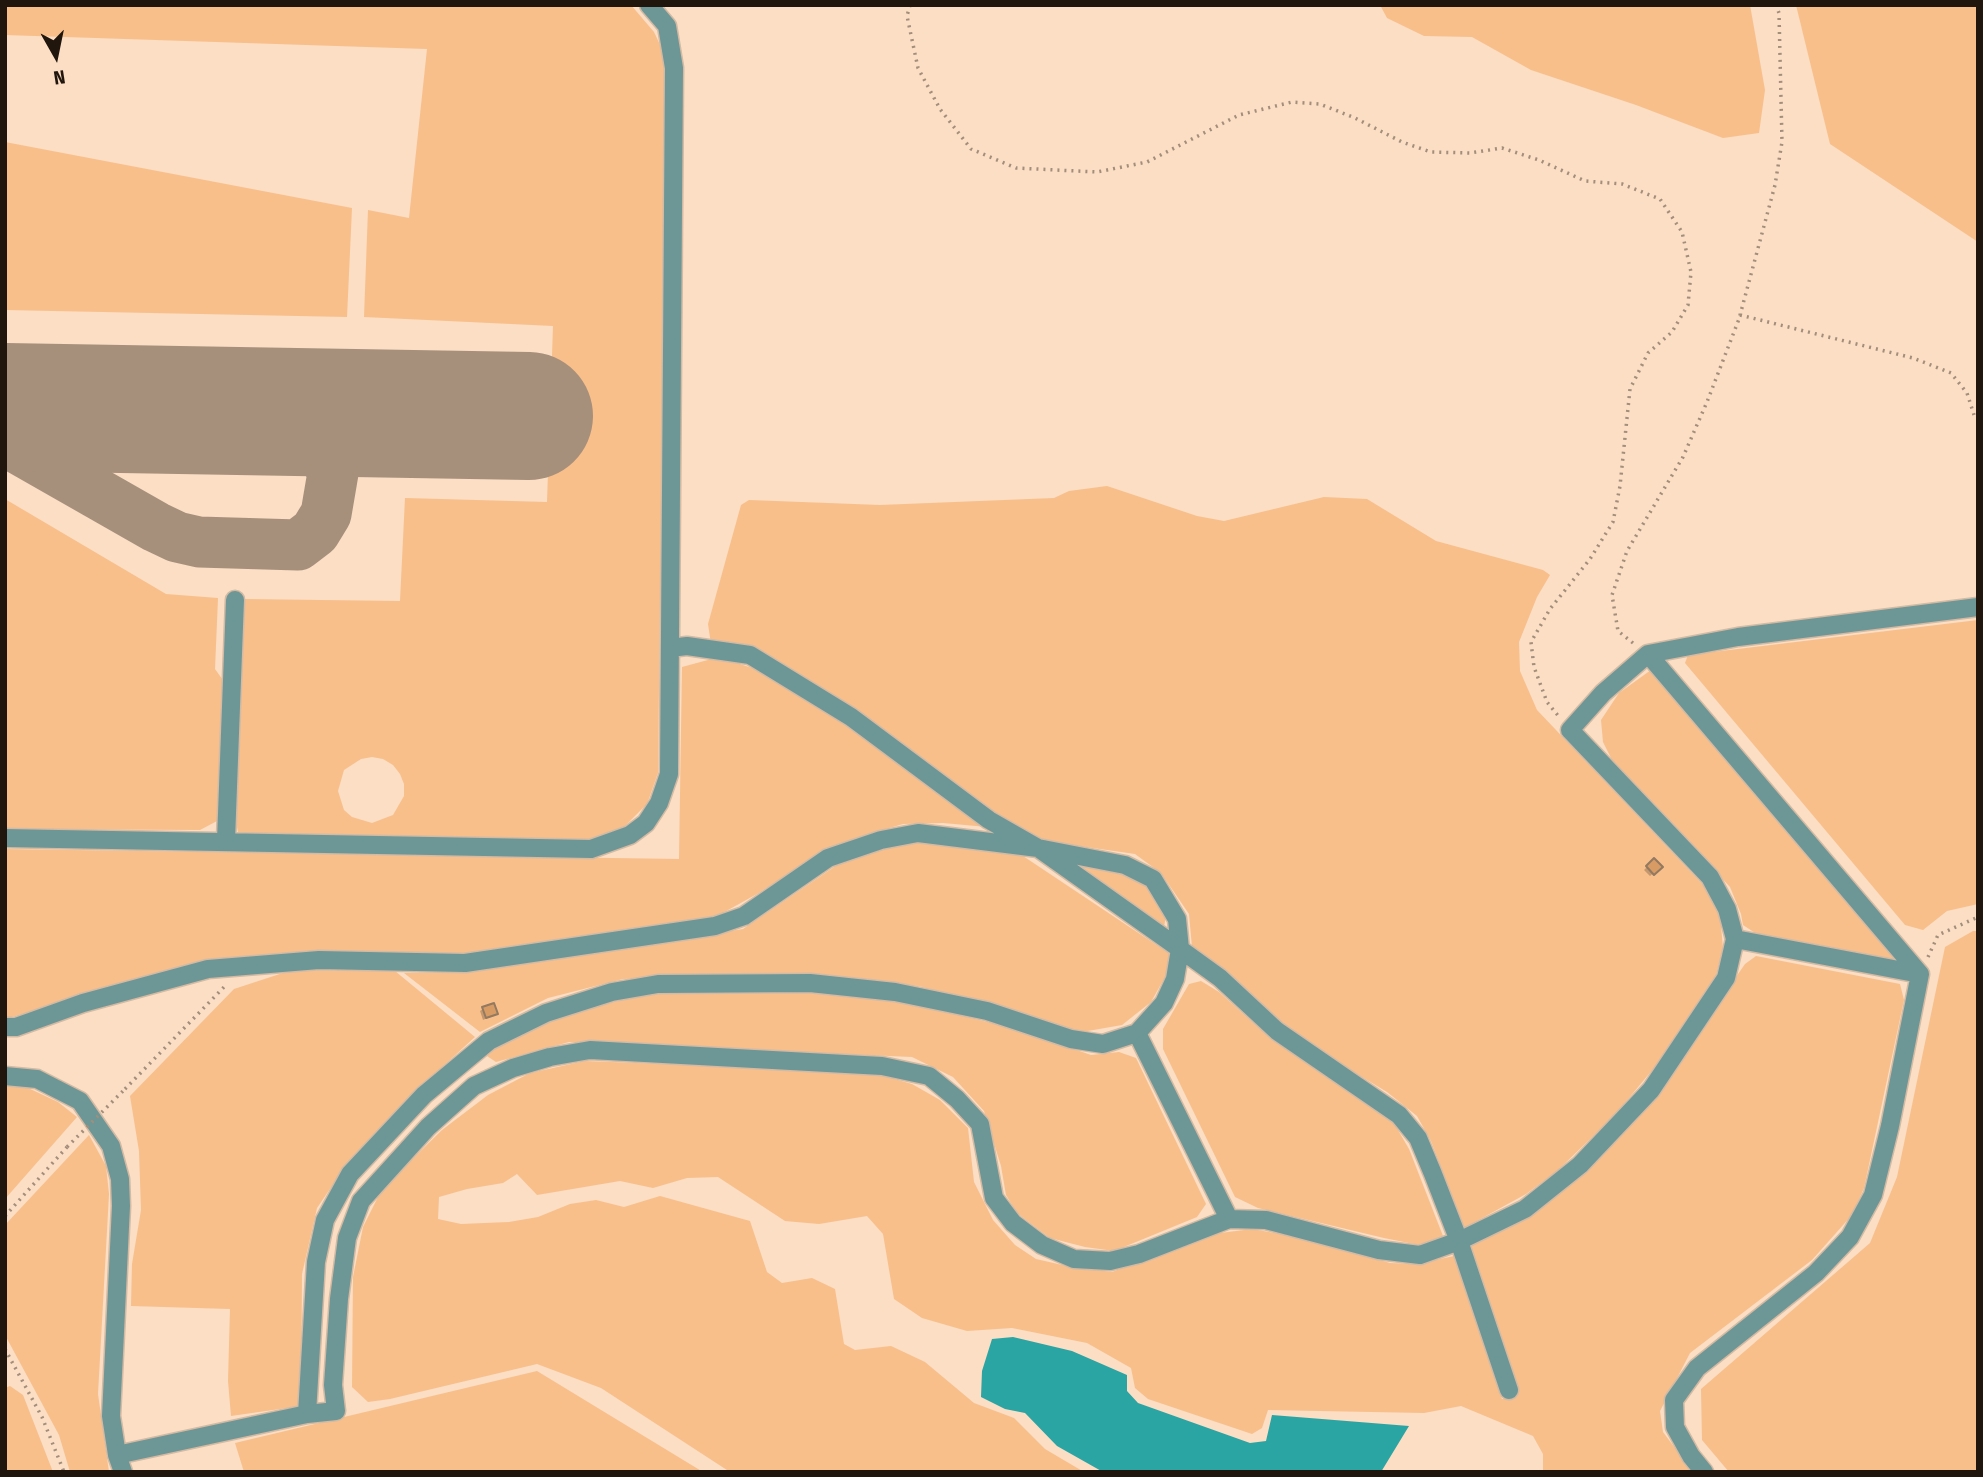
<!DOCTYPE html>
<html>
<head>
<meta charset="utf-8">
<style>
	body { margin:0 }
	#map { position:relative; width:1983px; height:1477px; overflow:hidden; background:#fbdec4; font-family:"Fira Sans Condensed",sans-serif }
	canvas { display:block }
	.frame { position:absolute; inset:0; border:7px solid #20160d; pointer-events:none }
	.north { position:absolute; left:21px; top:21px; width:70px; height:70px; -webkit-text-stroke:5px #fbdec4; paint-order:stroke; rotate:171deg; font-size:19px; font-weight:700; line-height:28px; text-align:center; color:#20160d }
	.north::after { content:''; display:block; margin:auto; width:24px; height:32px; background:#20160d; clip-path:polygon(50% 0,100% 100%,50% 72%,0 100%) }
</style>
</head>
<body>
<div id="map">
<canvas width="1983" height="1477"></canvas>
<div class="frame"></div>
<div class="north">N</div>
</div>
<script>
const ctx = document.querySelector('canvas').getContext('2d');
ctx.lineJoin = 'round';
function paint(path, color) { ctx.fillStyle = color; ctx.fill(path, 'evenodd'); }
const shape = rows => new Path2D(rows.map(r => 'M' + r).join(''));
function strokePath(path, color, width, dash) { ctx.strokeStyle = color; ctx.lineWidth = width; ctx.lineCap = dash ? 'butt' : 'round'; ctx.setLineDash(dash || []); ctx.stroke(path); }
paint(shape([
	[5,5,631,5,654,32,662,49,666,73,658,773,647,804,624,827,601,841,247,835,238,832,235,817,244,599,400,601,405,498,547,502,553,326,364,317,368,210,409,218,427,49,5,35],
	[372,757,383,759,393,765,400,774,404,784,404,796,393,815,372,823,352,817,344,810,338,791,344,770,361,759],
	[1380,5,1750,5,1765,90,1759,133,1723,138,1636,105,1531,70,1472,37,1424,36,1387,18],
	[1796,5,1978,5,1978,242,1830,144],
	[5,142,352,208,347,317,5,310],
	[1107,486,1197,516,1224,521,1324,497,1367,499,1436,541,1543,570,1550,575,1537,597,1519,642,1520,671,1537,710,1707,889,1720,915,1723,948,1716,975,1678,1039,1614,1116,1557,1171,1526,1194,1464,1228,1431,1141,1417,1116,1387,1092,1294,1036,1192,947,1189,914,1161,873,1135,854,1037,840,1005,821,847,703,755,652,711,644,708,624,741,505,749,500,880,505,1054,498,1069,491],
	[5,499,166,594,218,598,215,669,225,683,217,821,200,830,5,829],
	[1978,620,1978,904,1947,911,1923,930,1905,925,1685,663,1688,655],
	[719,657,764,672,838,719,987,827,943,823,903,824,862,836,811,859,757,894,719,915,592,938,466,954,294,953,207,960,5,1019,5,849,679,859,682,667],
	[1651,670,1896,959,1889,960,1766,940,1743,925,1741,914,1730,887,1613,762,1603,742,1601,720,1619,693],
	[940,841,1023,856,1170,954,1169,970,1151,1002,1122,1025,1082,1032,919,986,746,974,623,979,548,998,480,1032,404,973,466,972,743,929,843,861,897,845],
	[1072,862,1118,873,1148,887,1166,915,1164,927],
	[1973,931,1978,931,1978,1472,1729,1472,1702,1440,1701,1389,1870,1243,1897,1177,1945,947],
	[1756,956,1900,984,1904,1000,1864,1188,1852,1215,1812,1260,1690,1353,1660,1411,1663,1432,1693,1472,1543,1472,1543,1454,1533,1436,1461,1406,1424,1413,1268,1410,1262,1428,1252,1434,1148,1399,1135,1388,1131,1368,1087,1343,1012,1328,967,1331,922,1318,894,1299,883,1234,867,1216,819,1224,785,1221,718,1177,687,1178,653,1188,620,1181,537,1195,517,1174,503,1183,467,1189,439,1197,438,1219,461,1224,509,1222,538,1217,570,1204,596,1200,624,1207,660,1196,750,1221,767,1272,782,1283,812,1278,835,1289,844,1344,855,1350,891,1346,925,1362,974,1403,1014,1418,1045,1449,1084,1472,730,1472,601,1388,537,1364,390,1399,368,1402,352,1387,353,1277,363,1227,382,1189,442,1130,488,1095,530,1073,585,1061,870,1072,912,1084,940,1100,968,1128,974,1182,993,1220,1015,1245,1036,1259,1071,1267,1112,1272,1212,1234,1252,1229,1297,1237,1390,1263,1417,1264,1454,1256,1502,1399,1518,1394,1468,1245,1589,1166,1725,993,1745,964],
	[292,970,395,971,475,1037,429,1079,349,1161,317,1208,302,1274,301,1406,231,1416,228,1381,230,1309,131,1306,132,1264,141,1210,139,1151,130,1096,234,989],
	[1201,981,1219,992,1272,1040,1391,1118,1409,1149,1443,1236,1419,1245,1384,1238,1258,1208,1235,1197,1163,1049,1163,1029,1189,984],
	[804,992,905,1002,1016,1029,1091,1055,1119,1052,1136,1058,1206,1204,1197,1217,1114,1251,1085,1247,1050,1238,1017,1213,1006,1195,1001,1166,984,1111,953,1077,912,1057,569,1042,496,1062,487,1056,496,1043,554,1017,647,994],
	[5,1086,26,1087,58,1102,77,1117,5,1199],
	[89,1135,106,1166,109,1194,98,1394,109,1472,70,1472,59,1435,5,1335,5,1225],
	[537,1371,703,1472,244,1472,235,1443],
	[10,1386,23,1395,53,1472,5,1472,5,1388]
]), '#f8bf8a');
paint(shape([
	[1013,1337,1072,1351,1127,1375,1127,1391,1138,1403,1250,1443,1266,1441,1272,1415,1409,1426,1381,1472,1103,1472,1057,1446,1025,1413,1005,1409,981,1397,982,1371,992,1339]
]), '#2ba4a4');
paint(shape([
	[1654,860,1660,867,1650,876,1644,870],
	[483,1009,496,1014,483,1020,480,1011]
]), '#0003');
strokePath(shape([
	[5,441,156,527,177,537,199,542,298,545,315,532,326,514,333,473,323,453,309,435,295,424,273,412]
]), '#a6907c', 51);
strokePath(shape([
	[5,407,529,416]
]), '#a6907c', 128);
const building = shape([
	[1654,858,1663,867,1654,875,1646,866,1654,858],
	[494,1003,498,1014,486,1018,482,1007,494,1003]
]);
paint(building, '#d79b63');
strokePath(building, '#927961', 2);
const minor = shape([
	[670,648,687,646,750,655,851,717,989,820,1038,848,1180,949,1220,978,1277,1031,1399,1115,1418,1138,1433,1174,1459,1241,1509,1390],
	[1648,654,1920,974],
	[5,838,591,849,630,835,646,823,659,803,669,774,674,68,667,26,649,5],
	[226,840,235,600],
	[1735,939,1920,974],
	[5,1027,16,1027,83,1003,208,969,319,960,465,963,715,926,744,916,828,858,881,840,918,833,1038,848,1125,865,1153,879,1177,919,1180,949,1175,979,1164,1003,1137,1033,1103,1044,1071,1039,987,1011,895,992,810,983,658,984,612,992,546,1013,489,1041,424,1095,350,1174,325,1220,316,1262,307,1414,117,1455],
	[1137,1033,1229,1219],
	[5,1076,37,1079,80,1101,111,1146,120,1179,121,1206,111,1416,117,1455,123,1472],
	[307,1414,336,1411,333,1385,339,1299,347,1238,361,1201,428,1127,474,1086,513,1068,550,1057,590,1050,882,1066,929,1076,957,1099,980,1124,994,1198,1013,1223,1042,1245,1074,1259,1110,1261,1139,1254,1229,1219,1266,1220,1379,1250,1420,1255,1459,1241,1525,1209,1580,1165,1651,1090,1726,978,1735,939,1727,909,1710,877,1570,730,1603,693,1648,654,1738,637,1978,607],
	[1704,1472,1691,1456,1675,1427,1674,1400,1697,1368,1816,1273,1850,1237,1873,1195,1890,1126,1920,974]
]);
strokePath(minor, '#d4baa3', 21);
strokePath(shape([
	[910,5,907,16,918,68,940,109,971,149,1016,168,1097,172,1147,162,1239,115,1292,102,1320,104,1355,118,1402,142,1431,152,1470,153,1502,148,1539,160,1585,181,1622,184,1660,199,1682,232,1691,272,1688,305,1672,332,1648,353,1630,389,1620,486,1613,522,1590,559,1550,609,1531,642,1534,667,1547,702,1560,718],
	[1740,315,1913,358,1951,373,1967,393,1974,415],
	[1633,643,1618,631,1612,595,1627,551,1683,457,1707,402,1739,319,1775,185,1782,142,1779,13,1776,5],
	[1928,957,1938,935,1978,917],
	[125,1089,226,985],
	[5,1216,67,1147],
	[5,1349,42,1417,64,1472]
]), '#a38e7b', 3.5, [2, 5]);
strokePath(minor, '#6d9796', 18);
strokePath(shape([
	[67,1147,125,1089]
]), '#a38e7b', 3.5, [2, 5]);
</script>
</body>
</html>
